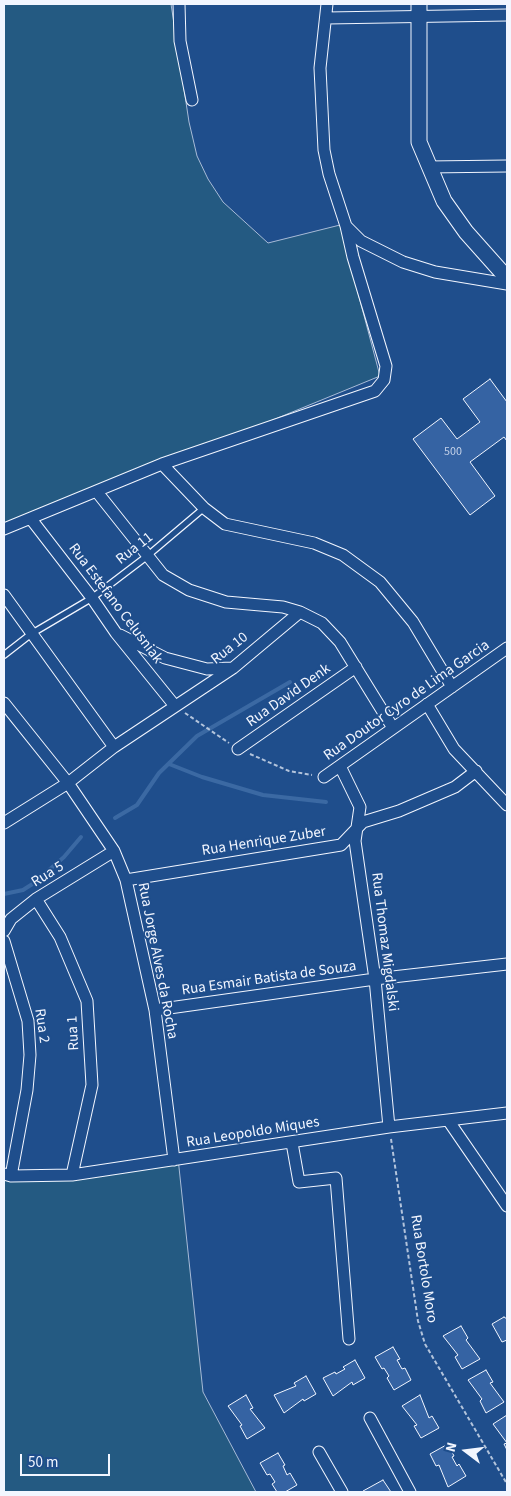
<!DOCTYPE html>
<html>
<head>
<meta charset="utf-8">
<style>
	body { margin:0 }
	#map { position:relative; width:511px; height:1496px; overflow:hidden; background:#1f4e8c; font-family:"Source Sans 3",sans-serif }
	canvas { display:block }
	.frame { position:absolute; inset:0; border:5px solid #f2f6ff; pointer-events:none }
	.north { position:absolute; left:441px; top:1426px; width:50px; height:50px; -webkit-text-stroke:4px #1f4e8c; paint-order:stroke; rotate:285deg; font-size:14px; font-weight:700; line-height:20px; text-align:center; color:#f2f6ff }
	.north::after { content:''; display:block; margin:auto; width:18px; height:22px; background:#f2f6ff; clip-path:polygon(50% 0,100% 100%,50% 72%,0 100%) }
	.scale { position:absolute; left:20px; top:1454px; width:90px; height:22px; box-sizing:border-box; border:2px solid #f2f6ff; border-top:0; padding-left:6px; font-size:15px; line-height:18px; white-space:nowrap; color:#f2f6ff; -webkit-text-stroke:4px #1f4e8c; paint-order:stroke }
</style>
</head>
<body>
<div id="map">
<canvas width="511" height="1496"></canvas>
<div class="frame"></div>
<div class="north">N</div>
<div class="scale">50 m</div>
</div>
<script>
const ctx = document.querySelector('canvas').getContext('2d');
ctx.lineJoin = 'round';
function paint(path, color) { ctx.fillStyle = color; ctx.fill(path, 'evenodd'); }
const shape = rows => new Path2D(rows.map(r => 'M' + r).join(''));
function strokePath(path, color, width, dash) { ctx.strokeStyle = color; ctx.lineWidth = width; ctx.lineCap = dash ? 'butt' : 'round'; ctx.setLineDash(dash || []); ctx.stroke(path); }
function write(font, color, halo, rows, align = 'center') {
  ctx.font = font + ' "Source Sans 3",sans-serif'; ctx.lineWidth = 4; ctx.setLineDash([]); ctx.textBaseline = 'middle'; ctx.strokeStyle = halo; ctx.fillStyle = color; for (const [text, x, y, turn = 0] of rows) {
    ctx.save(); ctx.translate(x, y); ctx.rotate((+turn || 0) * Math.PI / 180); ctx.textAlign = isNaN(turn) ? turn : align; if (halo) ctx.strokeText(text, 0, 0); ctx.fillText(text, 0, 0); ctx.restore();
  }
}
const green = shape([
	[4,4,171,4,189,122,197,156,208,179,223,202,268,243,340,225,380,376,168,463,4,534,4,4],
	[178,1158,203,1392,256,1492,4,1492,4,1176,11,1177,178,1158]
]);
paint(green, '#245a82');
strokePath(green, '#a8bbd7', 1);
strokePath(shape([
	[169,764,202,777,263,795,326,802],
	[115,818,137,805,159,773,197,736,290,682],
	[4,894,23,890,34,883,64,857,81,837]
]), '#3b69a3', 4);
const building = shape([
	[490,379,507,402,507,441,504,437,470,462,495,496,470,515,413,439,441,418,457,439,480,422,463,399,490,379],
	[504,1317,507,1319,507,1340,502,1342,492,1324,504,1317],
	[461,1326,468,1338,466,1340,480,1359,462,1369,455,1357,458,1355,443,1336,461,1326],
	[393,1347,400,1359,397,1360,402,1369,405,1368,411,1380,394,1390,387,1378,389,1376,384,1368,382,1369,375,1357,393,1347],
	[355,1360,365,1378,353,1385,352,1382,333,1396,323,1378,335,1372,336,1374,345,1369,343,1367,355,1360],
	[486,1370,493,1382,490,1383,504,1402,486,1413,480,1401,482,1399,468,1380,486,1370],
	[306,1376,316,1394,304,1401,303,1399,284,1413,274,1395,296,1386,294,1383,306,1376],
	[246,1395,253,1408,250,1409,265,1428,247,1439,240,1426,242,1425,228,1406,246,1395],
	[420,1395,429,1418,432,1416,439,1428,421,1438,414,1426,417,1425,402,1406,420,1395],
	[507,1415,507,1450,504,1444,507,1443,493,1424,507,1415],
	[448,1444,454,1456,452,1457,457,1466,459,1464,466,1476,448,1487,439,1465,436,1466,430,1454,448,1444],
	[278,1453,285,1465,283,1466,287,1475,290,1473,297,1485,285,1492,277,1492,272,1484,275,1482,270,1474,267,1475,260,1463,278,1453],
	[383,1480,391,1492,364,1492,363,1491,383,1480]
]);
paint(building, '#3563a3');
strokePath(building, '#f2f6ff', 1);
const lane = shape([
	[4,655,31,634,92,598,146,557,204,508]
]);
const street = shape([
	[179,4,180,41,192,100],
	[327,4,320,68,324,150,329,174,346,226,361,241,403,262,435,272,507,284],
	[327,18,507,15],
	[428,167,507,166],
	[162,464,204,508,225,524,314,543,343,555,380,582,413,622,452,687],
	[97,492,163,575,189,590,226,602,283,607,300,612,322,623,340,642,393,728],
	[31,519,92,598,116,633,175,706],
	[4,529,162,464,375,391,384,380,386,366,353,257,346,226],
	[4,595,114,747],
	[120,635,165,658,207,669,232,668],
	[4,703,68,783,114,851,126,880,155,1010,174,1160],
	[427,704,454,749,507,805],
	[238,749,356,667],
	[340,766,360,807,355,841,375,979,389,1127],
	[324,777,507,648],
	[4,823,68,783,114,747,233,668,300,612],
	[126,880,341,845,363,822,399,811,455,787,476,771],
	[36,899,60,937,87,1001,92,1085,72,1175],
	[4,931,11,919,36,899,114,851],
	[4,941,28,1021,30,1055,27,1090,11,1176],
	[155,1010,375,979,507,964],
	[448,1120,507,1206],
	[292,1143,299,1182,336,1178,349,1339],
	[4,1174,11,1176,72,1175,389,1127,507,1113],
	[370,1418,410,1492],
	[319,1452,342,1492]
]);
const secondary = shape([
	[419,4,419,142,444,201,466,232,507,278]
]);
strokePath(lane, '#f2f6ff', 8);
strokePath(street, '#f2f6ff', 13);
strokePath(secondary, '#f2f6ff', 17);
strokePath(shape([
	[185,713,229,743],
	[250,754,289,771,312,775],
	[391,1139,418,1321,425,1344,507,1484]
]), '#b3c4dc', 2, [4, 2.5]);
strokePath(lane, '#1f4e8c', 5.5);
strokePath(street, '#1f4e8c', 11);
strokePath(secondary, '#1f4e8c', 15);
write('12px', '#c3d1e8', null, [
	["500",453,452]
]);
write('15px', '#f2f6ff', '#1f4e8c', [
	["Rua 11",135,549,-38],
	["Rua Estefano Celusniak",115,604,53],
	["Rua 10",230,649,-38],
	["Rua David Denk",289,696,-35],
	["Rua Doutor Cyro de Lima Garcia",407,701,-35],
	["Rua Henrique Zuber",264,842,-9],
	["Rua 5",48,875,-32],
	["Rua Thomaz Migdalski",384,942,83],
	["Rua Jorge Alves da Rocha",157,961,79],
	["Rua Esmair Batista de Souza",269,979,-8],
	["Rua 2",41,1026,82],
	["Rua 1",74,1033,-93],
	["Rua Leopoldo Miques",253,1133,-9],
	["Rua Bortolo Moro",423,1269,81]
]);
</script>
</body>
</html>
